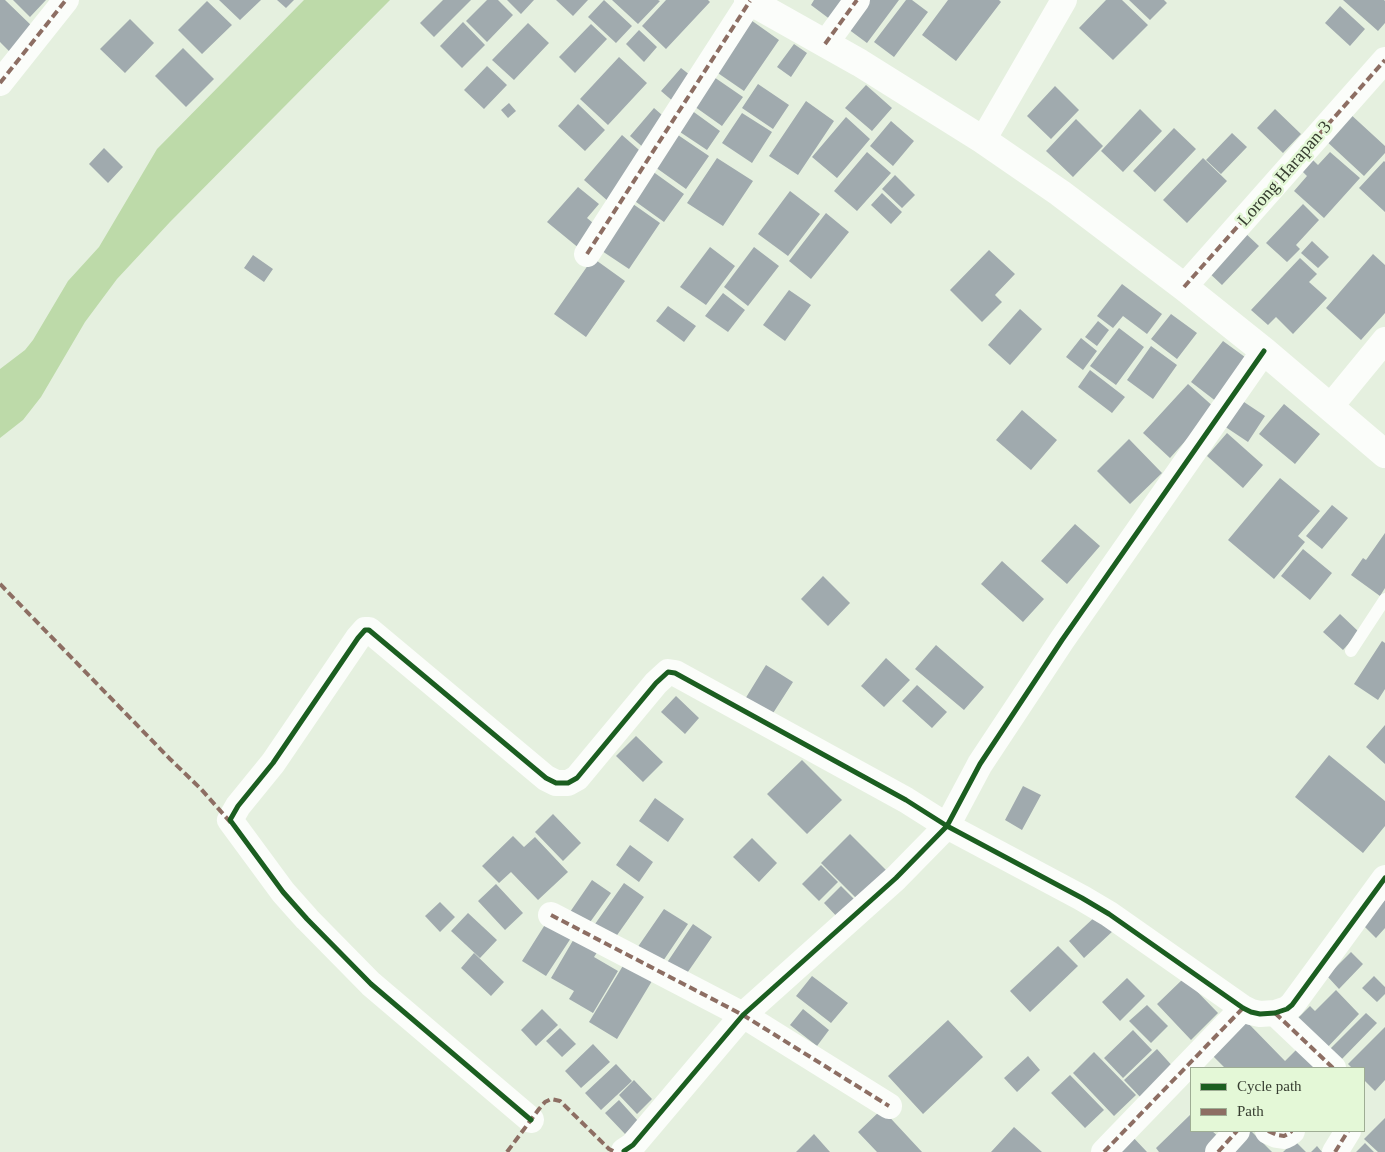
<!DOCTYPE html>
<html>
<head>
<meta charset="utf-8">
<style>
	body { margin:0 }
	#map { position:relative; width:1385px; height:1152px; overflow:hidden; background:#e5f0df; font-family:Georgia,serif }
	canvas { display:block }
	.legend { position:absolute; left:1190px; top:1067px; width:175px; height:65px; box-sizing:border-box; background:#e4f8d7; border:1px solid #9ead94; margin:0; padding:6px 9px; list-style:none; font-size:15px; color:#363d30 }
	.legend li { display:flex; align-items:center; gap:10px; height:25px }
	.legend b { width:25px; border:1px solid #9ead94 }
</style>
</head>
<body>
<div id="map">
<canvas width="1385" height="1152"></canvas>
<ul class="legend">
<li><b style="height:6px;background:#1b5e20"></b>Cycle path</li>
<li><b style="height:6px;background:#8d6e63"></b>Path</li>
</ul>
</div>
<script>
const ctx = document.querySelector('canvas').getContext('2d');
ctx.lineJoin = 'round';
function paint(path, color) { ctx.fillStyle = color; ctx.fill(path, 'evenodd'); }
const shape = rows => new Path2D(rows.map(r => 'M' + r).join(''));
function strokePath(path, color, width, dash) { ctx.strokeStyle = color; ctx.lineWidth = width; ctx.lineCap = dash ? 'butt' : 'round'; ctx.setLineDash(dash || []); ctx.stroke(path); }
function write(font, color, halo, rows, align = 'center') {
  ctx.font = font + ' Georgia,serif'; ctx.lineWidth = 5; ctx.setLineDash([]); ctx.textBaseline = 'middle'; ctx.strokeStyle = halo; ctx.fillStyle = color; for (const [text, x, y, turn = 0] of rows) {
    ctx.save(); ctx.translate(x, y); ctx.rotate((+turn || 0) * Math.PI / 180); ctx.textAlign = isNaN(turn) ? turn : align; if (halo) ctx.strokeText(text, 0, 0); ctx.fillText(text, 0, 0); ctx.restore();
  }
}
paint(shape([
	[304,0,390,0,170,222,117,279,85,322,41,397,23,420,0,438,0,369,25,350,33,340,68,281,99,247,157,149]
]), '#bddaa9');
paint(shape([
	[0,0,5,0,34,28,10,52,0,42],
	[13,0,46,0,30,17],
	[219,0,261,0,240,20],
	[277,0,294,0,286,8],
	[443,0,471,0,434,37,420,23],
	[487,0,498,0,513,15,487,42,466,21],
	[507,0,534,0,521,14],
	[556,0,588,0,573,16],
	[604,0,632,26,616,43,588,17],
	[612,0,658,0,660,1,638,24],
	[666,0,708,0,710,2,666,49,642,26],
	[814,0,846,0,831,20,811,5],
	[863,0,899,0,867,43,844,26],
	[906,0,912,0,928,12,894,57,874,42],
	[948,0,999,0,1001,2,956,61,922,35],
	[1106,0,1122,0,1148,25,1113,60,1079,28],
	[1129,0,1164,0,1167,3,1150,20],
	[1343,0,1384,0,1385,1,1385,23,1378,31],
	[207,1,232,25,202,54,178,30],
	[1340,6,1365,29,1350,46,1325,23],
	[748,18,779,40,744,91,712,69],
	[130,19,154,43,125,73,100,49],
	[463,22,485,45,462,68,440,46],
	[528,23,549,43,514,80,492,60],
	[591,24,607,39,575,73,559,57],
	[639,30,657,47,644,62,626,44],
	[794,44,807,53,791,77,777,67],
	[183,48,214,79,186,107,155,76],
	[619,57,647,83,608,125,580,99],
	[487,66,507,85,484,109,464,90],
	[681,68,695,79,675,103,661,91],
	[711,75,743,97,722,126,691,104],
	[758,84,789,105,773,129,742,108],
	[866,85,892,108,872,131,845,108],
	[1055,86,1079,110,1051,139,1027,116],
	[806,101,834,121,798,175,769,156],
	[509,103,516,111,508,118,501,110],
	[578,104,605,130,585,151,558,126],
	[654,108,669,121,645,149,630,136],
	[1140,109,1162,131,1123,172,1101,151],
	[1275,109,1301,134,1283,153,1257,128],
	[691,110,720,131,707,150,677,130],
	[1348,112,1385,146,1385,153,1364,176,1324,139],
	[742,113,772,132,752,163,722,143],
	[846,117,870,139,837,178,812,157],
	[1076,119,1103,146,1073,177,1046,151],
	[891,121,914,141,893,166,870,146],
	[1174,128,1196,149,1155,192,1133,171],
	[1232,133,1247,147,1221,174,1206,160],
	[622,135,647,157,609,202,584,180],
	[678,135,709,156,686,189,655,167],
	[104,148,123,167,108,183,89,164],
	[867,152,891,173,857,211,834,191],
	[1330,152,1360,178,1324,218,1294,191,1307,176,1302,171,1312,159,1318,165],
	[717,158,753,181,723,226,687,203],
	[1203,158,1227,181,1187,223,1163,200],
	[1384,161,1385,162,1385,212,1359,188],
	[652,171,684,194,664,222,632,199],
	[895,175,915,195,902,208,882,189],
	[578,187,599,204,587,218,598,227,580,249,547,222],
	[790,191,820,214,788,256,758,234],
	[882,193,902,212,891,224,871,205],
	[633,204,660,223,629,269,602,251],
	[1303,204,1319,220,1296,245,1300,249,1287,262,1266,243],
	[826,213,849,232,811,279,789,261],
	[1243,231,1259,246,1222,285,1206,270],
	[1312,241,1329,257,1318,268,1301,253],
	[710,247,735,266,706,305,680,287],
	[754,247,779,266,748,306,724,287],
	[989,250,1015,274,995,295,1002,302,982,322,950,290],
	[1373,254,1385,265,1385,313,1361,340,1326,308],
	[253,255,273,269,264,282,244,268],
	[593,258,625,281,586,337,554,314],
	[1300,258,1317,274,1309,282,1327,298,1293,334,1276,317,1268,325,1251,310],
	[1122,284,1162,314,1147,334,1123,316,1113,328,1097,316],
	[789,290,811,305,785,341,763,325],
	[723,293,745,310,728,332,705,316],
	[668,306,696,326,684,342,656,321],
	[1020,309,1042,329,1010,365,988,345],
	[1171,314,1197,333,1177,359,1151,339],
	[1098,321,1109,330,1097,346,1085,337],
	[1119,328,1144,347,1116,385,1090,366],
	[1081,338,1097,351,1083,370,1066,357],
	[1223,341,1249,360,1217,402,1191,382],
	[1151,346,1177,365,1153,399,1127,380],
	[1090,370,1125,397,1112,413,1078,387],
	[1188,384,1215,408,1170,458,1143,433],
	[1238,398,1265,416,1248,442,1221,424],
	[1284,404,1320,434,1295,464,1259,434],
	[1022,410,1057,440,1031,470,996,440],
	[1227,433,1263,465,1243,488,1207,456],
	[1129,439,1162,473,1130,504,1097,471],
	[1280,478,1320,511,1298,536,1305,542,1274,579,1228,540],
	[1332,505,1348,518,1322,549,1306,536],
	[1075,524,1100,546,1067,584,1041,561],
	[1385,533,1385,588,1380,596,1351,575,1363,558,1366,560],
	[1303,549,1332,573,1310,600,1281,576],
	[1002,561,1044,599,1023,622,981,584],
	[823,576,850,603,828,626,801,599],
	[1340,614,1359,632,1343,650,1323,632],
	[1382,641,1385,643,1385,689,1378,700,1354,684],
	[936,645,984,687,964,710,915,669],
	[886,658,910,680,884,707,861,686],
	[766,665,793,682,768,721,742,704],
	[917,685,947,712,932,728,902,701],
	[676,696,699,718,685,734,661,712],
	[1385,725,1385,764,1366,747],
	[636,736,663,762,643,782,616,756],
	[1329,755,1385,801,1385,826,1363,853,1295,797],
	[802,760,842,800,807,834,767,794],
	[1023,786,1041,795,1022,830,1005,820],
	[655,798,684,819,668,842,639,821],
	[553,814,581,843,563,861,535,832],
	[850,834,891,875,862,904,821,863],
	[513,836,524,847,535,837,568,872,538,900,511,872,499,883,482,866],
	[752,838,777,863,759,882,733,857],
	[630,845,653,862,639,882,616,865],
	[821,865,838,882,819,901,802,884],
	[592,880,611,893,588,925,570,912],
	[624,883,644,897,615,938,595,924],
	[496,884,523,913,505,930,478,901],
	[841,886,858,903,841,921,824,903],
	[1385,900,1385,928,1376,938,1362,924],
	[440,902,455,917,440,932,425,916],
	[664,909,688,924,659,967,635,951],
	[468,913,497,940,480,958,451,931],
	[1099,913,1114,930,1084,958,1069,941],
	[546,923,571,938,546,976,522,961],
	[693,924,712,937,683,979,664,967],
	[575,937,598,951,594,957,618,971,593,1013,569,999,574,991,551,978],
	[1058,946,1078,966,1030,1012,1010,991],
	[1351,952,1363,964,1339,989,1327,976],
	[474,953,504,982,491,996,461,968],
	[624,964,652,981,617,1039,589,1022],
	[812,976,848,1003,831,1023,796,996],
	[1374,976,1385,987,1385,994,1377,1002,1362,988],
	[1127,978,1145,996,1120,1021,1102,1002],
	[1184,978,1218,1013,1191,1040,1157,1004],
	[1336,990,1359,1014,1324,1051,1294,1022,1310,1006,1315,1011],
	[1147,1005,1168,1026,1151,1043,1129,1021],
	[542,1009,558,1025,536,1046,521,1030],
	[803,1009,829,1030,817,1046,790,1025],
	[1366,1013,1377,1023,1341,1060,1330,1049],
	[948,1020,983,1057,923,1114,888,1076],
	[1246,1021,1285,1061,1299,1047,1319,1068,1279,1068,1278,1067,1276,1068,1225,1068,1212,1055],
	[1385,1027,1385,1080,1375,1091,1364,1080,1364,1068,1352,1068,1348,1064],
	[560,1028,576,1044,562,1057,546,1041],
	[1133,1030,1152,1050,1123,1078,1104,1058],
	[593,1044,610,1062,581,1088,565,1071],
	[1157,1049,1176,1070,1144,1101,1124,1080],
	[1094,1052,1136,1095,1114,1116,1073,1073],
	[1028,1056,1040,1070,1017,1092,1004,1078],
	[616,1064,632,1081,601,1110,585,1093],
	[1070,1075,1104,1110,1085,1128,1051,1093],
	[634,1080,652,1099,637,1114,619,1095],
	[619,1100,638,1121,625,1134,605,1113],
	[882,1109,922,1152,877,1152,858,1132],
	[1191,1114,1191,1131,1212,1131,1220,1138,1205,1152,1159,1152,1156,1148],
	[1385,1118,1385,1152,1378,1152,1364,1139],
	[1014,1127,1042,1152,991,1152],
	[1246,1131,1251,1131,1272,1152,1233,1152],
	[814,1134,830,1152,796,1152],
	[1130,1134,1147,1152,1111,1152],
	[1295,1141,1306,1152,1283,1152],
	[1365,1143,1374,1152,1356,1152],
	[1317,1146,1322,1152,1311,1152]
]), '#a0aaae');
strokePath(shape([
	[1351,651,1385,599]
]), '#fbfdfa', 12);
strokePath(shape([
	[825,44,857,0],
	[0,83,66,0],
	[983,140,1064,0],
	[587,254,750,1],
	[1184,287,1385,60],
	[1330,407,1385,340],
	[551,915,743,1015,889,1106],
	[1275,1013,1333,1068],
	[531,1120,371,984,307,919,283,892,230,820,238,806,273,763,358,638,365,630,369,630,546,778,556,783,568,783,577,778,656,683,668,672,675,673,906,800,947,826,1082,898,1109,914,1243,1008,1251,1012,1260,1014,1275,1013,1287,1009,1292,1005,1385,878],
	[1268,1131,1277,1135,1284,1136,1288,1134,1292,1131],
	[624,1151,633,1145,743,1015,896,878,947,826,980,764,1062,640,1264,351],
	[1104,1152,1243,1008],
	[1218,1152,1237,1131],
	[1335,1152,1348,1131]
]), '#fbfdfa', 26);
strokePath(shape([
	[748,0,860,63,983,140,1060,193,1184,287,1264,351,1385,454]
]), '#fbfdfa', 28);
strokePath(shape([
	[825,44,857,0],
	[0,83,66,0],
	[587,254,750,1],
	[1184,287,1385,60],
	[0,584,170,759,201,789,232,824],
	[551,915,743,1015,889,1106],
	[1275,1013,1333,1068],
	[1268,1131,1277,1135,1284,1136,1288,1134,1292,1131],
	[507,1152,539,1109,545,1102,551,1099,560,1101,609,1149,615,1152],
	[1104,1152,1243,1008],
	[1218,1152,1237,1131],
	[1335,1152,1348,1131]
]), '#8d6e63', 4, [8, 4]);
strokePath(shape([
	[531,1120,371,984,307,919,283,892,230,820,238,806,273,763,358,638,365,630,369,630,546,778,556,783,568,783,577,778,656,683,668,672,675,673,906,800,947,826,1082,898,1109,914,1243,1008,1251,1012,1260,1014,1275,1013,1287,1009,1292,1005,1385,878],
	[624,1151,633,1145,743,1015,896,878,947,826,980,764,1062,640,1264,351]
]), '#1b5e20', 5);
write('18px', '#363d30', '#e4f8d7', [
	["Lorong Harapan 3",1285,174,-49]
]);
</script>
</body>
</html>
